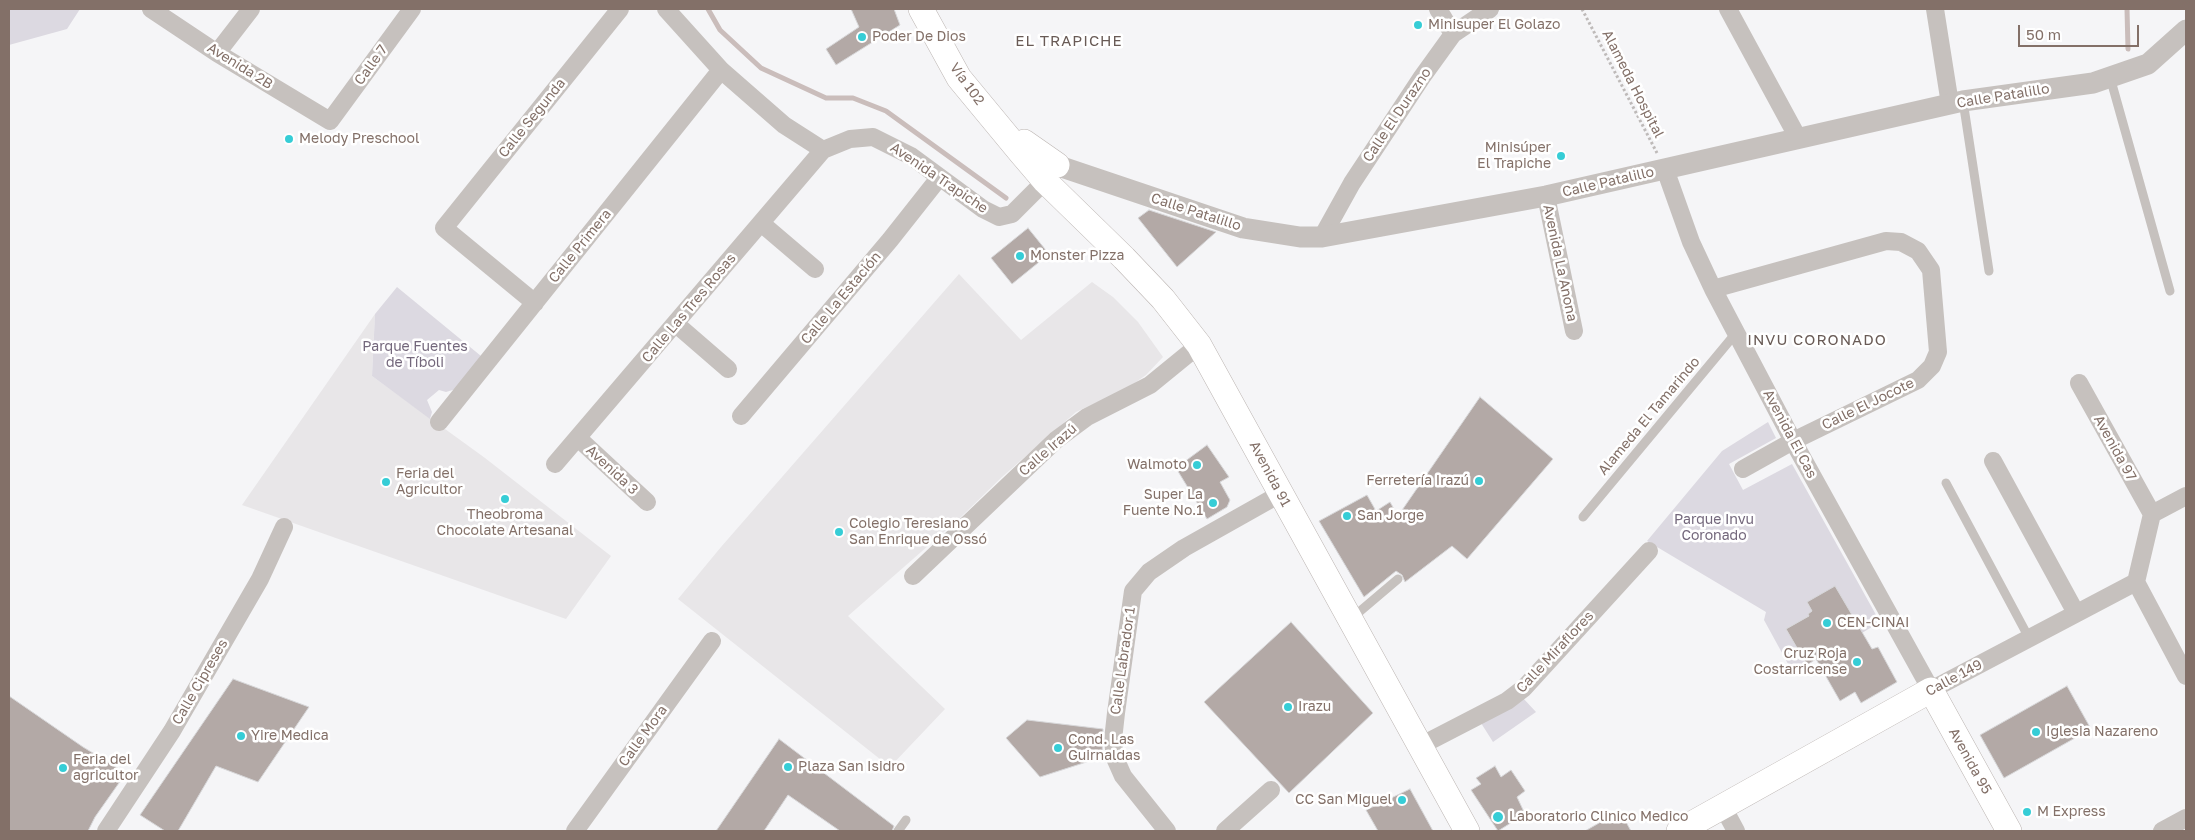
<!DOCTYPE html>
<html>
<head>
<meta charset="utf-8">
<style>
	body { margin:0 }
	#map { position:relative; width:2195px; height:840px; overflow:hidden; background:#f5f5f7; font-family:"Golos Text",sans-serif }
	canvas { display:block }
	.frame { position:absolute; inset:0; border:10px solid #837068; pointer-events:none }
	.scale { position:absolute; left:2018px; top:25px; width:121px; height:22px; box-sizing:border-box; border:2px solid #837068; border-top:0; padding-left:6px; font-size:15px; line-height:18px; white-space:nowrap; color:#837068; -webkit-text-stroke:4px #fff; paint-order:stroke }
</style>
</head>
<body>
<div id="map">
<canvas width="2195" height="840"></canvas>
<div class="frame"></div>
<div class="scale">50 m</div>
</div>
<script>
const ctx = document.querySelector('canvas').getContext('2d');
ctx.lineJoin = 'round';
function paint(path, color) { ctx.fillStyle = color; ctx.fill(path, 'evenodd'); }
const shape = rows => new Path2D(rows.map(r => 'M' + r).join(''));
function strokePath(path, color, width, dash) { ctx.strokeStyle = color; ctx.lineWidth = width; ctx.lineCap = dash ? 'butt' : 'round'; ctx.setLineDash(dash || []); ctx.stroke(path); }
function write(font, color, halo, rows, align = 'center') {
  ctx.font = font + ' "Golos Text",sans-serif'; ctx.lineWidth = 5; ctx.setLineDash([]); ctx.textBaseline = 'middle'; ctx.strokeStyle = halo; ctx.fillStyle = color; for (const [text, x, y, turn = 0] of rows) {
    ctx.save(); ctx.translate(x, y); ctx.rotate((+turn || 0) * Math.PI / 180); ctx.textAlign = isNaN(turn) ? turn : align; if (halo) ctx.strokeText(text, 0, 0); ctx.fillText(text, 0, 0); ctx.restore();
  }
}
paint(shape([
	[959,274,1021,340,1092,282,1113,297,1138,322,1163,357,1146,375,1126,389,1076,412,1002,477,961,517,848,616,945,709,890,767,678,599,721,547],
	[375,314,372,376,485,458,611,556,566,619,242,505]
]), '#e8e6e8');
paint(shape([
	[9,9,80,9,67,29,9,45],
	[397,287,481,356,456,389,446,392,439,390,427,400,432,412,430,419,372,376,375,314],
	[1768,422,1776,438,1729,464,1743,490,1792,464,1880,622,1862,633,1807,602,1812,611,1808,614,1809,616,1786,629,1807,665,1793,673,1764,620,1766,612,1647,541,1722,451],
	[1522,697,1536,712,1493,742,1481,723]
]), '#dcd9e1');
strokePath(shape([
	[708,9,720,30,761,68,826,98,853,98,886,111,1006,198],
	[2127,9,2128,49]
]), '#cabdbb', 5);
const building = shape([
	[851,9,894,9,900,25,836,65,826,49,859,27,851,9],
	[1149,210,1216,232,1177,267,1138,218,1149,210],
	[1028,228,1049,254,1012,284,991,258,1028,228],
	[1480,397,1553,459,1467,559,1452,546,1405,582,1402,575,1396,571,1364,597,1319,521,1367,495,1376,511,1390,502,1398,516,1480,397],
	[1207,445,1229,477,1220,482,1230,500,1227,507,1207,519,1176,468,1207,445],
	[1835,586,1872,649,1878,647,1897,682,1861,703,1855,692,1840,701,1816,659,1807,665,1786,629,1809,616,1808,614,1812,611,1807,602,1835,586],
	[1291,622,1373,713,1289,793,1204,702,1291,622],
	[233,679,309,707,258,782,216,766,178,831,165,831,140,815,233,679],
	[2067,686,2091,729,2004,778,1980,735,2067,686],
	[9,696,83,747,126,773,95,817,88,831,9,831,9,696],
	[1027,720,1103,729,1102,757,1040,777,1006,738,1027,720],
	[779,739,894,826,892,831,840,831,788,795,764,831,716,831,779,739],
	[1495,766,1501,777,1511,770,1525,791,1517,797,1525,814,1498,831,1471,790,1481,784,1476,778,1495,766],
	[1410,789,1433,831,1378,831,1366,810,1410,789],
	[1620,811,1631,831,1585,831,1620,811]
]);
paint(building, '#b3a9a6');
strokePath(building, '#d7d7d9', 1);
const secondary = shape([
	[921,9,959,78,1021,153,1045,181,1124,258,1163,299,1199,345,1467,831],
	[1024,142,1057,165],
	[1679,831,1931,690,2009,831]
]);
strokePath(secondary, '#bbb4b1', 26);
strokePath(shape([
	[1582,9,1657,153]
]), '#bebab9', 3, [2.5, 2.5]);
strokePath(shape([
	[2110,77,2170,291],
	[1963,101,1989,271],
	[1946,483,2029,638],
	[1583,517,1736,333],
	[1352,618,1398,579],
	[898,831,906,820]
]), '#c6c1be', 9);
strokePath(shape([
	[151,9,217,53,330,121,412,9],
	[666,9,721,70,784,125,823,150,850,139,873,137,911,156,983,209,999,217,1012,214,1045,181],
	[1438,9,1453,34],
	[1728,9,1798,138],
	[1935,9,1950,104],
	[217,53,251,9],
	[1665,169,1691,242,1713,289,1793,441,1931,690,2136,582,2152,514,2186,496],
	[1546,196,1574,331],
	[761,223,815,269],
	[1322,237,1352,183,1422,77,1453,34,1490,9],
	[1713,289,1886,241,1901,242,1918,251,1931,270,1938,352,1932,366,1918,380,1793,441,1743,469],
	[535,303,444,228,620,9],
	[676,324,728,369],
	[2079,383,2152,514],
	[741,416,890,240,939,178],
	[439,422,721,70],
	[578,438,647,502],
	[1993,461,2076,613],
	[555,464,823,150],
	[913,576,1056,440,1087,417,1150,385,1199,345],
	[2136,582,2186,676],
	[1420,746,1507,701,1524,688,1649,551],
	[1723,807,1736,831],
	[106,831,172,731,260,579,284,527],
	[575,831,712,641],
	[1167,831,1123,776,1115,758,1113,740,1116,713,1133,591,1149,572,1184,548,1280,494],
	[1225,831,1271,790],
	[2162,831,2186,818]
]), '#c6c1be', 18);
strokePath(shape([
	[1041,160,1243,228,1300,237,1322,237,1546,196,1963,101,2093,83,2148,64,2186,30]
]), '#c6c1be', 21);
strokePath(secondary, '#fff', 25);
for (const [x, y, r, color] of [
	[1418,25,5,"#36cdd6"],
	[862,37,5,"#36cdd6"],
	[289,139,5,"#36cdd6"],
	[1561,156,5,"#36cdd6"],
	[1020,256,5,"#36cdd6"],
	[1197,465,5,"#36cdd6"],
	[1479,481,5,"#36cdd6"],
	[386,482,5,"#36cdd6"],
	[505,499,5,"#36cdd6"],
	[1213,503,5,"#36cdd6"],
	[1347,516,5,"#36cdd6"],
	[839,532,5,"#36cdd6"],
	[1827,623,5,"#36cdd6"],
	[1857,662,5,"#36cdd6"],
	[1288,707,5,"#36cdd6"],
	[2036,732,5,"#36cdd6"],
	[241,736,5,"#36cdd6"],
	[1058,748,5,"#36cdd6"],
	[788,767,5,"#36cdd6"],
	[63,768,5,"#36cdd6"],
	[1402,800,5,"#36cdd6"],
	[2027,812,5,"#36cdd6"],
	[1498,817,6,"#36cdd6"]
]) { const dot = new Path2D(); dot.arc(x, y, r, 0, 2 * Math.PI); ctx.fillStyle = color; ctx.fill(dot); strokePath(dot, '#fff', 2); }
write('14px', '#837068', '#fff', [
	["Minisuper El Golazo",1428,25],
	["Poder De Dios",872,37],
	["Melody Preschool",299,139],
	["Minisúper",1551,148,"right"],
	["El Trapiche",1551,164,"right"],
	["Monster Pizza",1030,256],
	["Walmoto",1187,465,"right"],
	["Feria del",396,474],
	["Agricultor",396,490],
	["Ferretería Irazú",1469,481,"right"],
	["Super La",1203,495,"right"],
	["Fuente No.1",1203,511,"right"],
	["Theobroma",505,515,"center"],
	["Chocolate Artesanal",505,531,"center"],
	["San Jorge",1357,516],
	["Colegio Teresiano",849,524],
	["San Enrique de Ossó",849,540],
	["CEN-CINAI",1837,623],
	["Cruz Roja",1847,654,"right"],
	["Costarricense",1847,670,"right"],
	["Irazu",1298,707],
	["Iglesia Nazareno",2046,732],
	["Yire Medica",251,736],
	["Cond. Las",1068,740],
	["Guirnaldas",1068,756],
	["Feria del",73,760],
	["agricultor",73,776],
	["Plaza San Isidro",798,767],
	["CC San Miguel",1392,800,"right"],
	["M Express",2037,812],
	["Laboratorio Clinico Medico",1509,817]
], 'left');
write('14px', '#837068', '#fff', [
	["Calle 7",371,65,-54],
	["Avenida 2B",240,66,32],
	["Vía 102",967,84,54],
	["Alameda Hospital",1633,84,63],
	["Calle Patalillo",2003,96,-9],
	["Calle El Durazno",1397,115,-56],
	["Calle Segunda",532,118,-51],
	["Avenida Trapiche",939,178,34],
	["Calle Patalillo",1608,182,-13],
	["Calle Patalillo",1196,212,18],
	["Calle Primera",580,246,-51],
	["Avenida La Anona",1560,263,78],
	["Calle La Estación",841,298,-50],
	["Calle Las Tres Rosas",689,308,-50],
	["Calle El Jocote",1868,404,-26],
	["Alameda El Tamarindo",1649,416,-50],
	["Avenida El Cas",1790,434,62],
	["Avenida 97",2115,448,61],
	["Calle Irazú",1048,450,-41],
	["Avenida 3",612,470,43],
	["Avenida 91",1270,474,62],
	["Calle Miraflores",1555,652,-47],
	["Calle Labrador 1",1123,661,-82],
	["Calle 149",1954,678,-28],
	["Calle Cipreses",200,682,-60],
	["Calle Mora",643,736,-54],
	["Avenida 95",1970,761,61]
]);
write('14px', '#73677b', '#fff', [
	["Parque Fuentes",415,347],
	["de Tíboli",415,363],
	["Parque Invu",1714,520],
	["Coronado",1714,536]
]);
ctx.letterSpacing = '1px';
write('15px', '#695b56', '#fff', [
	["EL TRAPICHE",1069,41],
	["INVU CORONADO",1817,340]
]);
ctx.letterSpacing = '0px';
</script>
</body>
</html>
